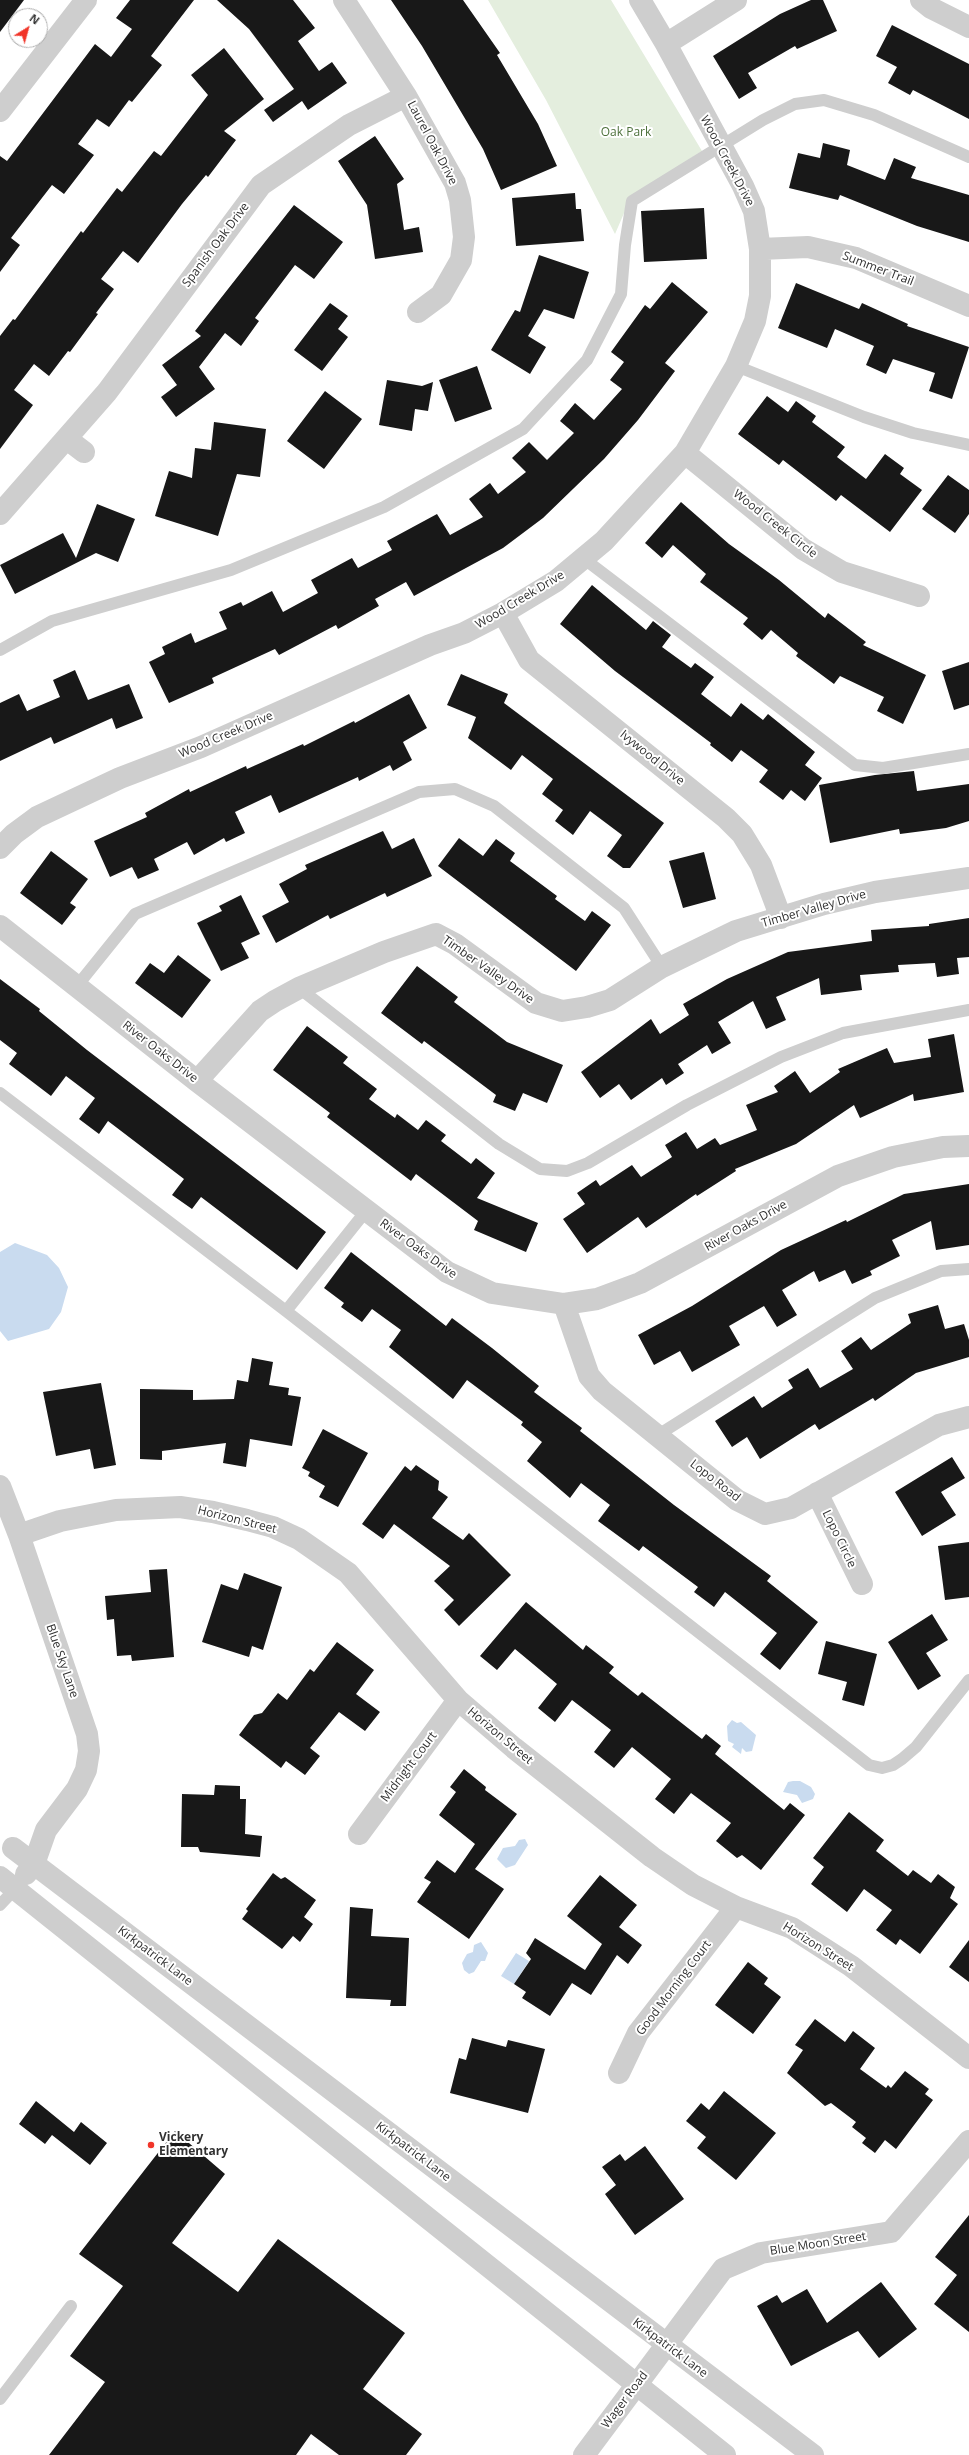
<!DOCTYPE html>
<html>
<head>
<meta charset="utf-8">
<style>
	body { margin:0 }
	#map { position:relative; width:969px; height:2455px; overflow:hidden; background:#fff; font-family:"Open Sans",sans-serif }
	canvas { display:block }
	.north { position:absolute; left:8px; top:8px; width:40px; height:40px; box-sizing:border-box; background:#fff; border:1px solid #adadad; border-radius:50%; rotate:37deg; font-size:11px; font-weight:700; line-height:16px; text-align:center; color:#313131 }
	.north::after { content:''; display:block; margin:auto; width:14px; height:18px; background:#f13529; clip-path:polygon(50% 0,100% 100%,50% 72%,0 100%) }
</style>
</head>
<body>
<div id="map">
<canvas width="969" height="2455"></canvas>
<div class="north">N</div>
</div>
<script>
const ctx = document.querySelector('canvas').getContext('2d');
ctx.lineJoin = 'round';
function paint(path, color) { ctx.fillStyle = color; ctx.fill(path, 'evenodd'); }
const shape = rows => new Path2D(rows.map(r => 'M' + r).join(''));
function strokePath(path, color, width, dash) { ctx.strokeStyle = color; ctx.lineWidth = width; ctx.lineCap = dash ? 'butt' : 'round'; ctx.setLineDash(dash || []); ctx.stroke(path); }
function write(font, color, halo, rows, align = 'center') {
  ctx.font = font + ' "Open Sans",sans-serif'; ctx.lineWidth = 4; ctx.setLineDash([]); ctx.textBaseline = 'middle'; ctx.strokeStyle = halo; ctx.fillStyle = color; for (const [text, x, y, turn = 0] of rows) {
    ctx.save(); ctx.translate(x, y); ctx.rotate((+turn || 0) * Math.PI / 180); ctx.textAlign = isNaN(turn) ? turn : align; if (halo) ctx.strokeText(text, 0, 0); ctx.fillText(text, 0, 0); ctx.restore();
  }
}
paint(shape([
	[488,0,611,0,702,151,631,197,615,234,546,100]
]), '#e4eede');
paint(shape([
	[15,1243,47,1255,59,1268,68,1287,61,1312,49,1329,8,1341,0,1331,0,1252],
	[732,1720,737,1723,741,1722,756,1735,752,1751,746,1752,742,1748,741,1754,732,1747,734,1744,728,1741,727,1726],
	[793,1781,800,1781,811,1787,815,1794,813,1799,802,1803,797,1795,783,1792,788,1782],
	[525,1839,528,1845,515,1865,506,1868,497,1859,503,1848,515,1846,519,1840],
	[481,1942,488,1953,485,1961,481,1961,474,1972,469,1974,464,1970,462,1963,467,1954,473,1952,474,1945],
	[516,1953,529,1961,514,1984,501,1976]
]), '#c9dbef');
paint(shape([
	[0,0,24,0,0,32],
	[130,0,194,0,151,56,162,65,132,102,129,100,109,127,97,119,78,144,94,155,64,194,52,185,11,238,20,245,0,272,0,156,7,161,95,44,111,57,132,29,116,18],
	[217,0,293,0,315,28,298,41,319,71,332,62,347,83,308,110,302,101,273,122,264,110,294,89,249,29],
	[391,0,463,0,500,53,497,55,538,124,557,166,501,190,483,149,422,46],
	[811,0,823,0,837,31,797,49,795,46,748,73,757,88,739,99,713,56,780,14],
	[892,25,969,64,969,119,913,90,910,95,888,83,897,67,876,56],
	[224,48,264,99,224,131,236,140,208,177,206,175,182,204,138,263,123,251,101,279,114,289,96,313,98,314,70,352,68,351,49,376,34,364,14,390,33,405,0,449,0,336,13,319,15,320,81,231,83,233,117,188,122,192,154,151,161,156,208,95,191,75],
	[375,136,404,179,397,184,404,230,419,227,423,252,375,259,367,205,338,161],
	[823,143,850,150,847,165,885,180,894,158,916,167,911,178,969,195,969,242,917,226,840,195,838,200,789,188,798,153,820,158],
	[575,193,576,209,581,209,584,241,516,246,512,198],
	[294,205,343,242,314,279,295,265,255,318,259,321,241,346,225,333,199,367,215,389,176,417,161,397,177,385,162,365,201,336,195,331],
	[704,208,707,259,644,262,641,211],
	[539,255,589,272,574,319,544,309,528,336,546,347,530,374,491,350,515,310,520,312],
	[672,282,708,312,665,363,675,371,638,420,604,459,543,518,503,548,414,596,406,582,375,599,379,606,338,629,336,625,279,655,275,649,212,678,214,683,169,703,149,662,165,654,162,647,191,633,195,643,227,629,219,612,241,602,243,606,272,591,283,612,318,593,311,580,352,558,358,568,392,550,387,541,437,514,450,535,483,517,469,499,490,483,498,494,526,472,512,458,529,442,547,460,574,433,560,421,575,403,594,420,622,389,610,380,624,362,611,352,645,305,650,309],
	[796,283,859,309,862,303,908,324,907,326,969,347,952,399,929,391,935,373,893,359,886,374,866,365,874,346,835,329,827,348,778,328],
	[330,303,348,316,338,329,348,337,322,371,294,350],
	[477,366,492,409,455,422,439,380],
	[387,380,422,386,433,382,428,411,415,409,412,431,379,425],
	[325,391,362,419,324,469,287,441],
	[767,396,788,412,796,401,816,416,812,422,845,447,837,457,866,479,885,454,904,468,900,474,922,490,890,532,841,495,836,501,783,460,779,465,738,434],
	[214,422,266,429,260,477,237,474,218,536,155,516,169,471,192,478,195,448,211,450],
	[948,475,969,490,969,514,955,533,922,509],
	[681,502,729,544,779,580,825,618,828,613,866,642,863,645,926,675,903,724,877,711,884,697,840,676,834,684,796,656,798,653,771,630,762,640,743,624,748,618,700,582,706,574,673,545,662,558,645,543],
	[97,504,135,519,118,562,96,553,15,594,0,565,63,533,76,558],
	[592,585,646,630,653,621,671,635,662,647,691,668,695,663,714,677,701,694,731,717,741,703,763,720,768,714,815,752,805,765,822,778,805,801,791,790,783,800,759,782,768,770,741,750,732,762,710,745,711,743,615,671,560,624],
	[969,662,969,705,954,710,942,671],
	[75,670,88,700,129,684,143,718,116,729,112,718,54,744,51,737,0,761,0,703,19,694,27,711,60,697,53,680],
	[461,674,508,694,504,703,664,823,630,868,623,868,607,856,622,835,590,811,573,835,555,821,563,810,542,794,553,779,522,755,511,770,468,738,476,717,447,705],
	[409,694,427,728,403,742,412,760,393,771,390,765,359,781,358,777,279,813,271,795,235,812,245,833,226,842,224,838,194,855,187,842,154,859,159,870,138,879,132,867,110,877,94,841,147,817,145,813,189,789,190,792,246,766,247,769,303,744,304,746,354,721,355,723],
	[914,771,917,791,969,784,969,821,946,828,900,834,899,829,830,843,819,785,875,775],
	[383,831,392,849,414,838,432,876,387,897,385,893,330,919,328,915,276,943,262,916,289,902,279,884,307,869,305,865],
	[459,838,483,856,496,839,515,853,510,861,557,896,555,899,585,921,592,911,611,925,576,971,438,866],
	[51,851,88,879,70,903,76,907,62,925,20,893],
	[704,852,716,899,683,908,669,861],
	[241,895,260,934,241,943,249,958,221,971,197,923,222,911,219,906],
	[969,918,969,957,957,958,959,974,937,977,935,963,898,965,899,972,860,975,862,990,821,995,819,978,776,997,786,1020,766,1029,753,1001,718,1022,731,1043,712,1054,707,1045,678,1064,684,1073,666,1085,662,1078,631,1100,619,1084,600,1098,581,1072,651,1019,660,1034,689,1015,683,1004,727,979,788,952,872,941,871,930,929,926,929,924],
	[178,955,211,980,182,1018,135,983,150,963,164,973],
	[417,966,458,997,454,1002,507,1042,563,1065,547,1103,523,1093,515,1111,493,1102,496,1095,424,1041,422,1044,381,1013],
	[0,979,40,1009,39,1011,87,1050,326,1232,297,1270,201,1197,192,1209,172,1195,184,1179,108,1121,99,1134,79,1119,95,1098,66,1076,51,1096,9,1064,17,1053,0,1040],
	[307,1026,348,1057,343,1063,377,1089,369,1099,395,1118,397,1114,418,1130,426,1120,446,1135,441,1141,471,1164,476,1158,495,1173,477,1198,538,1223,526,1252,474,1230,478,1221,416,1174,411,1181,327,1117,330,1113,273,1070],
	[954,1034,964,1092,914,1101,913,1094,860,1118,854,1105,796,1144,735,1169,736,1171,697,1196,696,1194,646,1228,638,1217,587,1253,563,1219,585,1204,577,1193,596,1180,600,1186,632,1165,641,1177,672,1157,665,1145,686,1132,697,1149,715,1138,720,1145,757,1130,746,1105,778,1092,774,1086,795,1071,810,1093,840,1072,838,1069,887,1048,894,1063,931,1057,928,1039],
	[969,1184,969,1245,936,1250,931,1221,892,1240,900,1256,870,1271,872,1275,852,1284,845,1270,819,1282,814,1271,782,1290,797,1315,777,1327,764,1306,729,1326,740,1345,692,1372,680,1351,654,1365,638,1335,692,1306,781,1250,846,1220,847,1222,904,1194],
	[351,1252,446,1326,452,1318,492,1348,539,1386,534,1392,582,1428,580,1431,674,1505,771,1576,767,1581,818,1622,780,1670,760,1654,777,1633,725,1592,714,1607,694,1592,698,1587,643,1546,639,1551,598,1521,610,1505,581,1483,570,1498,527,1461,542,1442,521,1425,523,1422,467,1380,453,1399,389,1347,401,1330,372,1309,362,1322,341,1307,344,1303,324,1288],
	[938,1305,945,1329,964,1324,969,1340,969,1357,916,1373,875,1401,873,1398,819,1430,815,1424,760,1459,747,1437,732,1447,715,1421,754,1396,762,1408,793,1388,788,1380,808,1368,820,1388,853,1369,841,1351,861,1337,871,1350,911,1323,908,1314],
	[252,1358,273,1362,269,1385,289,1388,288,1395,301,1397,292,1446,250,1439,246,1467,223,1463,226,1443,162,1451,162,1460,140,1459,140,1389,193,1390,193,1400,234,1399,237,1380,248,1382],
	[101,1383,116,1465,94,1469,90,1449,56,1456,43,1392],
	[323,1429,368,1453,338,1507,319,1497,325,1486,308,1476,310,1472,302,1468],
	[952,1457,965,1478,941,1492,956,1515,922,1536,895,1492],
	[416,1465,439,1481,438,1490,448,1497,432,1518,463,1540,469,1533,511,1575,459,1626,444,1610,454,1600,434,1581,450,1566,394,1524,383,1539,362,1524,405,1466,411,1471],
	[969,1542,969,1597,945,1600,938,1546],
	[167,1569,174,1657,132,1661,131,1655,117,1656,114,1619,107,1620,105,1596,151,1592,149,1570],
	[244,1573,282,1587,263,1650,252,1646,249,1657,202,1642,221,1584,238,1590],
	[526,1602,583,1650,586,1645,614,1667,609,1673,638,1696,642,1692,702,1739,706,1734,721,1746,715,1754,784,1810,790,1803,805,1815,761,1870,742,1855,737,1858,716,1841,731,1823,691,1793,674,1814,655,1799,671,1779,632,1747,614,1768,594,1752,611,1730,572,1700,555,1722,538,1708,557,1684,515,1649,497,1670,480,1656],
	[932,1614,948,1640,926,1653,941,1676,918,1690,888,1642],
	[826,1641,877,1654,864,1706,842,1700,847,1682,818,1674],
	[337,1642,374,1670,356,1694,380,1712,365,1731,339,1712,310,1748,320,1756,305,1775,286,1761,281,1768,239,1735,254,1715,262,1713,278,1693,287,1700,310,1669,314,1672],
	[464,1769,486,1787,485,1790,517,1814,475,1869,504,1889,469,1939,417,1902,431,1882,424,1878,437,1860,455,1873,475,1844,439,1815,456,1792,450,1787],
	[215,1785,240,1786,240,1799,246,1799,245,1834,262,1836,260,1857,200,1852,198,1847,181,1847,182,1794,214,1795],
	[849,1812,884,1840,876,1851,908,1876,913,1870,931,1883,938,1874,955,1887,950,1898,958,1904,920,1954,900,1939,896,1945,876,1930,892,1910,864,1889,847,1912,811,1884,824,1867,813,1858],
	[273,1873,281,1879,285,1877,316,1900,304,1917,313,1924,300,1942,293,1936,282,1949,242,1919,248,1911,246,1909],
	[600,1875,637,1905,619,1927,642,1945,628,1964,617,1955,591,1995,572,1983,550,2016,522,1998,526,1992,514,1984,531,1959,526,1953,535,1938,585,1970,602,1944,567,1916],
	[350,1907,373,1909,371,1936,409,1938,406,2006,390,2006,391,2000,346,1998],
	[969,1940,969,1982,949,1967],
	[748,1962,768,1978,764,1984,781,1997,753,2034,715,2005],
	[815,2019,845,2042,853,2031,875,2048,860,2069,886,2088,888,2085,891,2088,905,2071,929,2089,925,2094,933,2100,896,2149,885,2140,875,2153,862,2143,866,2138,852,2127,856,2122,831,2103,825,2106,787,2073,803,2050,795,2045],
	[472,2038,506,2047,508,2040,545,2049,528,2113,450,2093,459,2058,466,2060],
	[724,2091,776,2133,736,2180,697,2148,706,2137,686,2121,701,2103,709,2110],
	[36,2101,74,2132,81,2122,107,2143,90,2165,52,2135,45,2144,19,2124],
	[175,2131,225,2174,172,2243,238,2292,278,2239,405,2333,363,2389,422,2434,406,2455,339,2455,311,2434,296,2455,49,2455,105,2382,70,2356,123,2286,79,2254],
	[645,2146,684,2199,635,2235,605,2194,616,2185,602,2167,620,2154,625,2161],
	[969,2215,969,2332,934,2304,957,2275,935,2257],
	[881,2282,917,2329,879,2358,858,2331,791,2366,757,2306,777,2295,782,2303,807,2289,827,2323]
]), '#181818');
strokePath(shape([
	[736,366,864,417,913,433,969,445],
	[583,558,855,765,883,768,969,754],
	[0,650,52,621,231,570,384,507,523,429,587,360,621,294,625,245,632,201,763,120,795,104,824,100,874,115,969,157],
	[77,986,135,914,419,792,455,789,494,806,624,908,662,967],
	[299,988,499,1144,540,1169,567,1171,588,1163,687,1105,781,1057,843,1033,969,1010],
	[0,1093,286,1311,869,1765,882,1768,893,1765,902,1759,916,1747,969,1680],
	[286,1311,366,1211],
	[658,1435,875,1298,941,1271,969,1269],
	[0,1905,15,1889],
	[0,2399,71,2306]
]), '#cecece', 12);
strokePath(shape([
	[344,0,406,96,455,183,460,200,464,237,461,260,441,295,418,312],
	[921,0,931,8,969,27],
	[666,44,736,0],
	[0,111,86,0],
	[760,249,808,247,856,258,969,306],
	[67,439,84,452],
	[685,453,803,549,842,572,919,596],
	[0,514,107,392,261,185,349,125,406,96],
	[503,613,529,660,726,818,742,834,761,865,781,918],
	[0,848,14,834,37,817,120,778,201,747,430,645,464,633,503,613,556,581,604,541,685,453,736,366,755,321,760,296,760,249,754,211,743,186,666,44,640,0],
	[0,926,197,1081,447,1272,492,1293,564,1304,597,1299,640,1283,838,1176,893,1157,943,1147,969,1146],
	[197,1081,260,1011,275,1001,299,988,384,952,436,934,455,944,536,1003,562,1011,587,1007,610,1000,662,967,736,931,824,904,875,892,969,878],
	[564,1304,589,1376,602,1391,737,1500,765,1514,791,1508,939,1425,969,1417],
	[0,1486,19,1535,87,1734,89,1751,86,1770,77,1789,46,1830,34,1864,26,1874],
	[817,1493,862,1584],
	[19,1535,60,1521,116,1510,180,1507,213,1512,247,1520,273,1527,299,1539,348,1573,458,1700,514,1748,652,1857,693,1885,736,1907,792,1928,851,1966,969,2058],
	[359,1834,458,1700],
	[13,1848,813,2455],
	[0,1877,725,2455],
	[619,2073,638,2033,736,1907],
	[584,2455,723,2269,761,2253,891,2232,969,2141]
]), '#cecece', 22);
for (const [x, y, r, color] of [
	[151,2145,4,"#f13529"]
]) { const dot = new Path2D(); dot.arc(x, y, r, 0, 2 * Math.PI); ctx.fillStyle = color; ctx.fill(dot); strokePath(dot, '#fff', 1.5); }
write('12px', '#4c703a', '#fff', [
	["Oak Park",626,133]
]);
write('12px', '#313131', '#fff', [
	["Laurel Oak Drive",432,143,62],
	["Wood Creek Drive",727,161,62],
	["Spanish Oak Drive",216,245,-53],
	["Summer Trail",878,269,21],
	["Wood Creek Circle",775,524,38],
	["Wood Creek Drive",520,600,-31],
	["Wood Creek Drive",226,735,-23],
	["Ivywood Drive",652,758,39],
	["Timber Valley Drive",814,909,-16],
	["Timber Valley Drive",488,970,35],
	["River Oaks Drive",160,1052,38],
	["River Oaks Drive",746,1226,-29],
	["River Oaks Drive",418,1249,36],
	["Lopo Road",715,1481,38],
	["Horizon Street",237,1520,14],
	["Lopo Circle",839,1539,64],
	["Blue Sky Lane",62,1661,71],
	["Horizon Street",500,1736,40],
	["Midnight Court",409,1767,-53],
	["Horizon Street",818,1947,32],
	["Kirkpatrick Lane",155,1956,37],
	["Good Morning Court",674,1988,-53],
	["Kirkpatrick Lane",413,2152,37],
	["Blue Moon Street",818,2244,-9],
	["Kirkpatrick Lane",670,2348,37],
	["Wager Road",625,2400,-53]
]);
write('bold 12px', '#313131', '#fff', [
	["Vickery",159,2138],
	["Elementary",159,2152]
], 'left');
</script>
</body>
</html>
